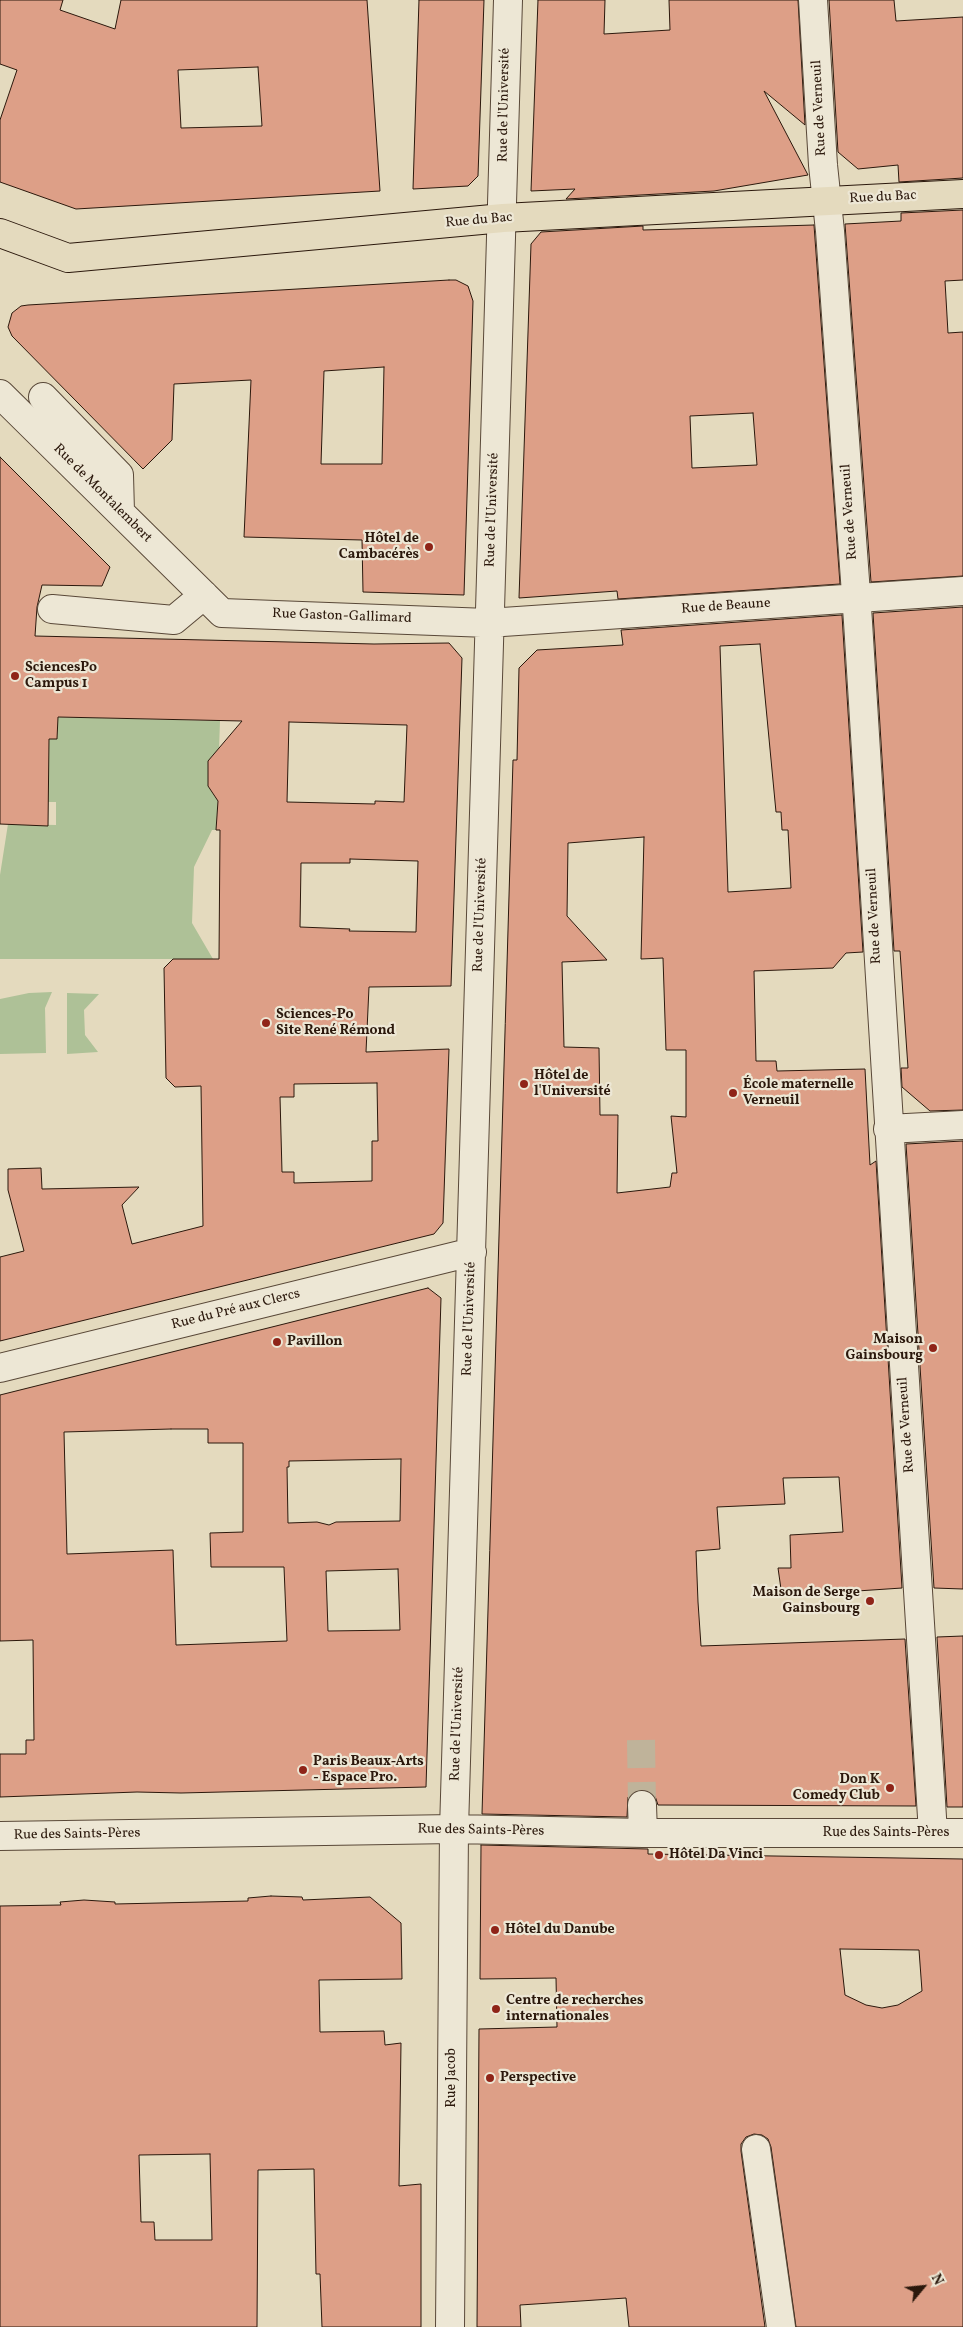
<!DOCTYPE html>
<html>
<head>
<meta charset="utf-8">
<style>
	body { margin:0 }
	#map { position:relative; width:963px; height:2327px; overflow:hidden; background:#e4dabe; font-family:Vollkorn,serif }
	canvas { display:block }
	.north { position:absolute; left:898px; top:2262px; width:50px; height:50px; -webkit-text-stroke:4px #ede7d5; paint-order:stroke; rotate:62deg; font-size:14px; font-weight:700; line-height:20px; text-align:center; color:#2b180c }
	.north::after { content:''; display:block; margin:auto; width:18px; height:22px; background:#2b180c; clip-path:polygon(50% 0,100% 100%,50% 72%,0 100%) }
</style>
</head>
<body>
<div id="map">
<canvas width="963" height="2327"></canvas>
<div class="north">N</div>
</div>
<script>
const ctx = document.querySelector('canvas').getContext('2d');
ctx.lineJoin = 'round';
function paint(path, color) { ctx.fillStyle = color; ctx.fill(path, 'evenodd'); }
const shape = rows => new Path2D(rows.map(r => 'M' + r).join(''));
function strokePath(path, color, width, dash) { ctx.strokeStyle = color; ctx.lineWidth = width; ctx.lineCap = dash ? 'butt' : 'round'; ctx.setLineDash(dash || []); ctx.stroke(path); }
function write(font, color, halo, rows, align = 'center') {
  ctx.font = font + ' Vollkorn,serif'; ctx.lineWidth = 4.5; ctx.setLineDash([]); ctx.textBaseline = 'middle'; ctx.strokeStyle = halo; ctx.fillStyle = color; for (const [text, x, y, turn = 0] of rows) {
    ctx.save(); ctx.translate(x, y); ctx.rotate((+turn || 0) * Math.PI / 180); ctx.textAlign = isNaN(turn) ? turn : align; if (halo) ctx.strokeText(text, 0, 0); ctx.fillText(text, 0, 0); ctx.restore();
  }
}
paint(shape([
	[58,717,220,721,219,750,208,761,208,786,215,797,218,797,216,830,212,830,194,867,192,923,213,959,0,959,0,875,8,824,56,825,56,802,48,802,49,739,57,739],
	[52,992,45,1008,46,1053,0,1054,0,999,29,993],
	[67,993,99,994,84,1010,85,1035,98,1052,67,1054]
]), '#aec197');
const building = shape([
	[0,0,63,0,60,10,115,29,121,0,367,0,380,191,76,209,0,182,0,120,17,70,0,64,0,0],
	[258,67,262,126,181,128,178,70,258,67],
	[419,0,484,0,478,176,468,186,413,189,419,0],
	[538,0,605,0,604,34,670,30,669,0,798,0,805,125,764,91,808,175,714,191,566,199,575,189,531,191,538,0],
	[829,0,894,0,896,21,963,17,963,178,899,182,898,165,858,169,838,152,829,0],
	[963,210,963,280,945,281,948,333,963,332,963,576,871,582,845,224,901,221,901,213,963,210],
	[814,225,840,584,618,599,617,591,519,598,531,244,541,232,643,226,643,230,814,225],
	[753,413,757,465,692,468,690,416,753,413],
	[449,280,456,280,468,286,473,301,464,595,363,592,362,540,244,537,251,380,174,384,172,440,143,469,12,336,8,327,12,313,21,306,28,305,449,280],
	[384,367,382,464,321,464,324,371,384,367],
	[0,457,110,567,102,586,42,585,37,607,35,636,374,644,449,643,462,658,451,986,369,987,366,1052,449,1049,443,1223,434,1234,0,1341,0,1257,24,1251,8,1190,8,1169,41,1168,42,1189,139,1187,122,1205,132,1244,203,1226,201,1086,175,1087,166,1078,164,968,173,959,219,959,220,830,216,830,218,801,208,786,208,761,242,721,58,717,57,739,49,739,48,826,0,824,0,457],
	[289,722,407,725,404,802,375,801,375,804,287,802,289,722],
	[350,859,418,861,416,932,349,931,350,929,300,927,301,863,350,863,350,859],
	[377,1083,378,1141,372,1141,372,1181,294,1183,294,1172,282,1172,280,1097,294,1097,294,1084,377,1083],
	[963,607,963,1110,930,1111,902,1087,901,1068,908,1068,900,951,894,951,873,613,963,607],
	[842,615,863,952,846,953,833,968,754,971,756,1061,776,1061,777,1071,865,1069,870,1165,876,1161,902,1588,782,1596,778,1568,791,1568,790,1535,843,1532,839,1477,783,1478,785,1504,717,1507,720,1549,696,1551,698,1602,701,1646,905,1639,916,1806,658,1805,655,1796,649,1791,642,1789,634,1792,628,1797,627,1817,482,1814,513,760,517,760,519,668,537,650,623,645,621,630,842,615],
	[760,644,776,812,781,812,782,830,788,830,791,888,728,892,720,646,760,644],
	[644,837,641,959,663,958,666,1050,686,1050,686,1117,671,1116,677,1173,672,1173,670,1187,617,1193,618,1115,600,1115,599,1048,564,1047,562,962,607,960,567,916,568,843,644,837],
	[963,1141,963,1589,934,1588,906,1144,963,1141],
	[428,1288,441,1298,426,1787,181,1793,137,1792,0,1797,0,1754,26,1754,26,1740,34,1740,33,1640,0,1641,0,1395,428,1288],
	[171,1429,208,1429,208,1443,243,1443,243,1532,210,1533,211,1567,284,1567,287,1641,176,1645,173,1550,67,1554,64,1432,171,1429],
	[401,1459,400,1521,336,1522,329,1525,317,1522,288,1523,287,1467,289,1467,289,1461,401,1459],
	[398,1569,400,1630,328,1631,326,1571,398,1569],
	[963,1636,963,1807,947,1807,937,1637,963,1636],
	[481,1845,648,1849,648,1854,963,1859,963,2327,796,2327,771,2147,768,2139,762,2135,754,2134,746,2137,741,2144,741,2151,765,2327,629,2327,626,2298,520,2305,521,2327,477,2327,479,2029,557,2027,556,1978,480,1979,481,1845],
	[840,1949,919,1950,922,1991,898,2005,882,2008,866,2005,845,1995,840,1949],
	[271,1896,302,1897,303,1900,370,1897,401,1923,402,1979,319,1980,320,2032,384,2031,385,2045,401,2043,399,2186,421,2184,421,2327,322,2327,320,2274,316,2274,314,2169,258,2170,257,2327,0,2327,0,1906,61,1905,60,1902,84,1900,115,1902,115,1904,248,1901,248,1898,271,1896],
	[210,2154,212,2240,155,2240,154,2222,141,2222,139,2155,210,2154]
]);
paint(building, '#dd9f87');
strokePath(building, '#2b180c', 1);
strokePath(shape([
	[641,1740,642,1805]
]), '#bfb39a', 28, [28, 14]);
const minor = shape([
	[813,0,823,165,830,231,858,622,933,1833],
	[0,394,222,613,488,623,963,591],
	[43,397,119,475,120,512],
	[52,609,174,620,204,595],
	[888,1129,963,1125],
	[0,1368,472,1252],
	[642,1805,643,1833],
	[0,1836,454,1829,643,1833,963,1833],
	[756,2149,781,2327],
	[450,2327,454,1829,508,0]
]);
const major = shape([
	[0,233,68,258,503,218,963,194]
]);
strokePath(minor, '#594838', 30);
strokePath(major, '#2b180c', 30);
strokePath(minor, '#ede7d5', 28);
strokePath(major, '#e4dabe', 28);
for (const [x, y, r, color] of [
	[429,547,5,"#8f2418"],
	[15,676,5,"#8f2418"],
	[266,1023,5,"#8f2418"],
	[524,1084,5,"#8f2418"],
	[733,1093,5,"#8f2418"],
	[277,1342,5,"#8f2418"],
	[933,1348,5,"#8f2418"],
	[870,1601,5,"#8f2418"],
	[303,1770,5,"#8f2418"],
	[890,1788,5,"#8f2418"],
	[659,1855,5,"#8f2418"],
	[495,1930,5,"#8f2418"],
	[496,2009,5,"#8f2418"],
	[490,2078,5,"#8f2418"]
]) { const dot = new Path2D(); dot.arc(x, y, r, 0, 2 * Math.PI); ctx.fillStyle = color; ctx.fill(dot); strokePath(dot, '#ede7d5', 2); }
write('14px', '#2b180c', '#ede7d5', [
	["Rue de l'Université",505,105,-89],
	["Rue de Verneuil",820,108,-93],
	["Rue du Bac",883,198,-3],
	["Rue du Bac",479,221,-5],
	["Rue de Montalembert",102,494,45],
	["Rue de l'Université",493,510,-88],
	["Rue de Verneuil",850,512,-94],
	["Rue de Beaune",726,607,-4],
	["Rue Gaston-Gallimard",342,617,2],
	["Rue de l'Université",481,915,-88],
	["Rue de Verneuil",875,916,-93],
	["Rue du Pré aux Clercs",236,1310,-14],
	["Rue de l'Université",470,1319,-88],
	["Rue de Verneuil",907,1425,-94],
	["Rue de l'Université",458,1724,-88],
	["Rue des Saints-Pères",481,1831,1],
	["Rue des Saints-Pères",886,1833],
	["Rue des Saints-Pères",77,1835,-1],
	["Rue Jacob",452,2078,-90]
]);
write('bold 14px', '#2b180c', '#ede7d5', [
	["Hôtel de",419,539,"right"],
	["Cambacérès",419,555,"right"],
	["SciencesPo",25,668],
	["Campus 1",25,684],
	["Sciences-Po",276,1015],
	["Site René Rémond",276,1031],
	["Hôtel de",534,1076],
	["l'Université",534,1092],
	["École maternelle",743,1085],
	["Verneuil",743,1101],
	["Maison",923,1340,"right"],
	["Gainsbourg",923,1356,"right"],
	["Pavillon",287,1342],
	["Maison de Serge",860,1593,"right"],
	["Gainsbourg",860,1609,"right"],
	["Paris Beaux-Arts",313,1762],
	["- Espace Pro.",313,1778],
	["Don K",880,1780,"right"],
	["Comedy Club",880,1796,"right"],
	["Hôtel Da Vinci",669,1855],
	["Hôtel du Danube",505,1930],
	["Centre de recherches",506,2001],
	["internationales",506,2017],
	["Perspective",500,2078]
], 'left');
</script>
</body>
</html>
